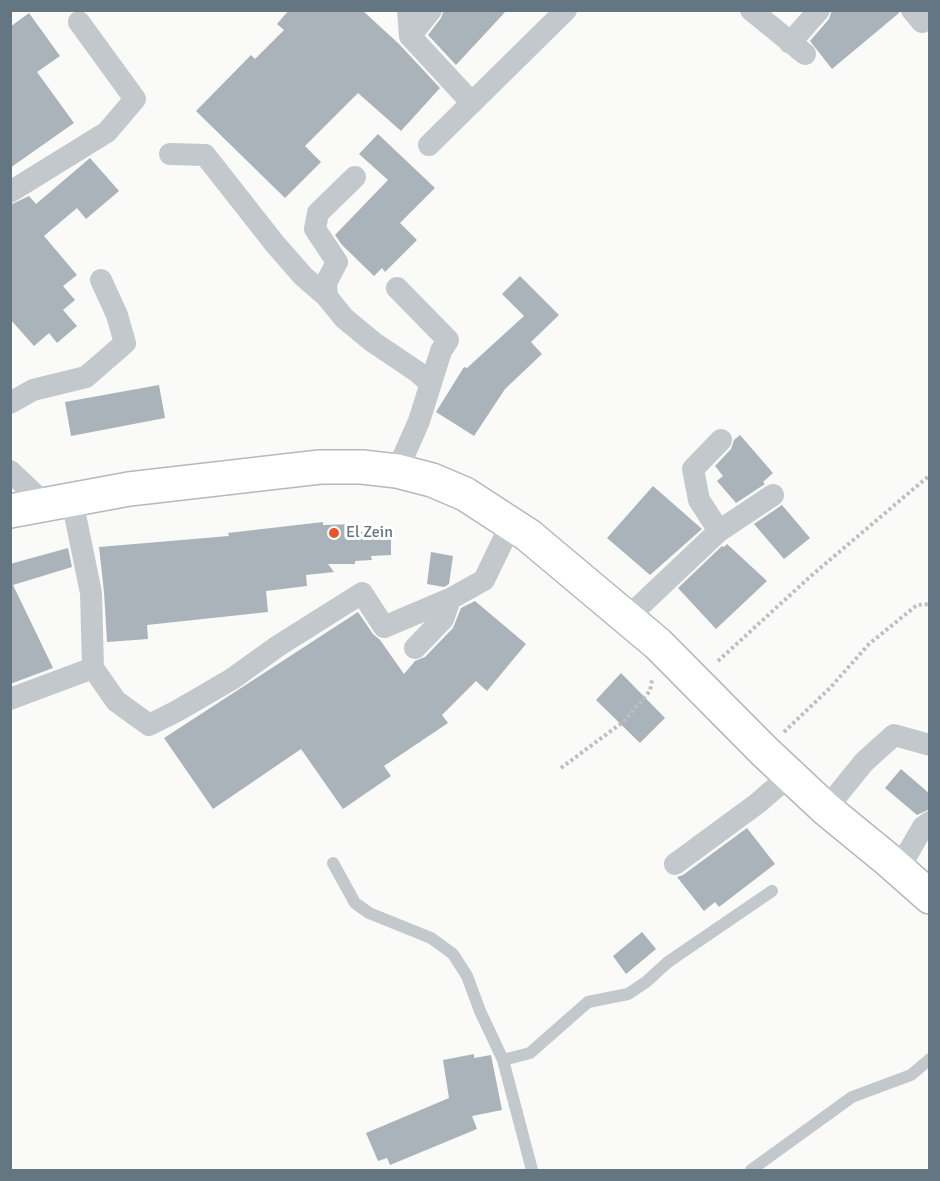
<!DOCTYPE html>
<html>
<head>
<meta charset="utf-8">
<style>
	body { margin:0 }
	#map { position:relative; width:940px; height:1181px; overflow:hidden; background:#fafaf8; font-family:Signika,sans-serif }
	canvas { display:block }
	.frame { position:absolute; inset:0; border:12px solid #657683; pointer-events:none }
</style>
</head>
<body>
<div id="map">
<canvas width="940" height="1181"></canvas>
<div class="frame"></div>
</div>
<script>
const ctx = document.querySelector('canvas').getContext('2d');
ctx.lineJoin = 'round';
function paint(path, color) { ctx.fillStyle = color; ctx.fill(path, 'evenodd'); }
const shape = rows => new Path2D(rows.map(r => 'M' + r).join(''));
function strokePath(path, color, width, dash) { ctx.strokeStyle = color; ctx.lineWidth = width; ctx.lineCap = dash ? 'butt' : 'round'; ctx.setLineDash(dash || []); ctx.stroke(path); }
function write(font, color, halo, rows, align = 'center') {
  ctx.font = font + ' Signika,sans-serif'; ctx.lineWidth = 6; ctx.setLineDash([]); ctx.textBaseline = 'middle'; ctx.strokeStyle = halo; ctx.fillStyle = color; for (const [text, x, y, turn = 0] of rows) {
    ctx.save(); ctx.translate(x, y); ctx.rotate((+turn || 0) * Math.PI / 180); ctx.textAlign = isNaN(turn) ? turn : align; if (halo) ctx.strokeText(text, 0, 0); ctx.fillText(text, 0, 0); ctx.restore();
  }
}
paint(shape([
	[289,10,362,10,399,44,440,88,401,131,358,93,305,146,321,162,285,198,196,111,251,55,255,59,284,30,277,24],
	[444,10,507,10,456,65,428,35,441,18],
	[832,10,899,10,899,13,832,69,810,41,829,19],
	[29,13,60,56,37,72,74,123,10,168,10,27],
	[378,134,435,188,400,223,417,240,385,272,382,268,374,276,342,245,335,235,388,180,359,154],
	[90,158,119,191,86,219,77,208,44,236,77,275,63,286,75,300,63,310,77,326,57,343,49,333,34,346,10,319,10,205,29,196,36,204],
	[520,276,559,315,531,342,542,354,505,389,474,436,436,412,464,367,467,368,524,316,502,294],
	[159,385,165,418,71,436,65,402],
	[740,435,773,473,763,482,765,484,736,503,717,481,723,476,715,466,731,449,734,440],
	[653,486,702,529,650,575,607,538],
	[782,505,810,538,784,559,754,524],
	[323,522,323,525,355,524,355,532,391,531,391,555,371,556,372,560,355,561,355,564,328,564,334,572,306,575,307,586,266,591,268,612,147,625,148,639,107,642,104,592,99,547,229,536,228,533],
	[727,544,767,581,716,629,678,588,722,546,724,547],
	[68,548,72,567,13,585,53,668,10,684,10,564],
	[431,552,453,556,449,584,444,587,427,584],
	[475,601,526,644,487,691,476,681,442,715,448,723,384,766,391,776,343,809,301,749,213,809,164,738,358,612,373,634,380,640,404,674,415,661,425,657,453,628,461,608],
	[621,673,665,718,640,743,596,700],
	[901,769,930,794,930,809,917,815,885,788],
	[747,828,775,864,719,907,715,902,704,911,677,877,683,875],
	[642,932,656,949,626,974,613,956],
	[474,1054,474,1058,491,1055,502,1110,472,1116,477,1129,390,1165,387,1158,378,1161,366,1133,449,1098,443,1060]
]), '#aab3b9');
const highway = shape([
	[10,511,129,489,320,467,362,467,397,471,432,480,465,494,528,535,658,644,764,751,826,809,887,859,930,897]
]);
strokePath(highway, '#b4b9bd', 36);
strokePath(shape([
	[718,661,812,575,930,475],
	[784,732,830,688,869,644,917,605,930,604],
	[561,768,623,722,650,691,652,680]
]), '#bbbfc2', 4, [3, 3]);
strokePath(shape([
	[333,863,355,903,369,913,431,938,453,954,467,976,480,1011,503,1060,532,1170],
	[503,1060,530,1053,588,1002,628,994,646,982,668,962,772,891],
	[751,1170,852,1097,911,1075,930,1059]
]), '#c3c8cc', 12);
strokePath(shape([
	[408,10,410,36,472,103],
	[751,10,805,54],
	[912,10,922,22],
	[410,36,431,10],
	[790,43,819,10],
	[429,145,566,10],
	[170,154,205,155,275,244,303,276,327,297],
	[355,177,318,213,315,229,337,262,326,283,327,297,344,318,373,342,419,373,430,383],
	[10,192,107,132,135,99,79,22],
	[397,288,448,340,441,351,419,421,397,471],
	[10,403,33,390,86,377,125,343,117,315,101,280],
	[10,471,46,505],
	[719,531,699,500,693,469,721,440],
	[627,618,719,531,773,495],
	[415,648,443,619,450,599],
	[93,668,116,701,149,725,177,711,232,679,278,646,362,593,384,627,450,599,484,580,511,524],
	[10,699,93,668,91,593,72,500],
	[826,809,864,762,894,735,930,745],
	[675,864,758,803,790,775],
	[898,870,923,827,930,822]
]), '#c3c8cc', 22);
strokePath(highway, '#fff', 33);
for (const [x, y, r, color] of [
	[334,533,6,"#e4572e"]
]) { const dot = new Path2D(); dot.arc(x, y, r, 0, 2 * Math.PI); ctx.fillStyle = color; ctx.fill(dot); strokePath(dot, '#fff', 2); }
write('16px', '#657683', '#fff', [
	["El Zein",346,533]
], 'left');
</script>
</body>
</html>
